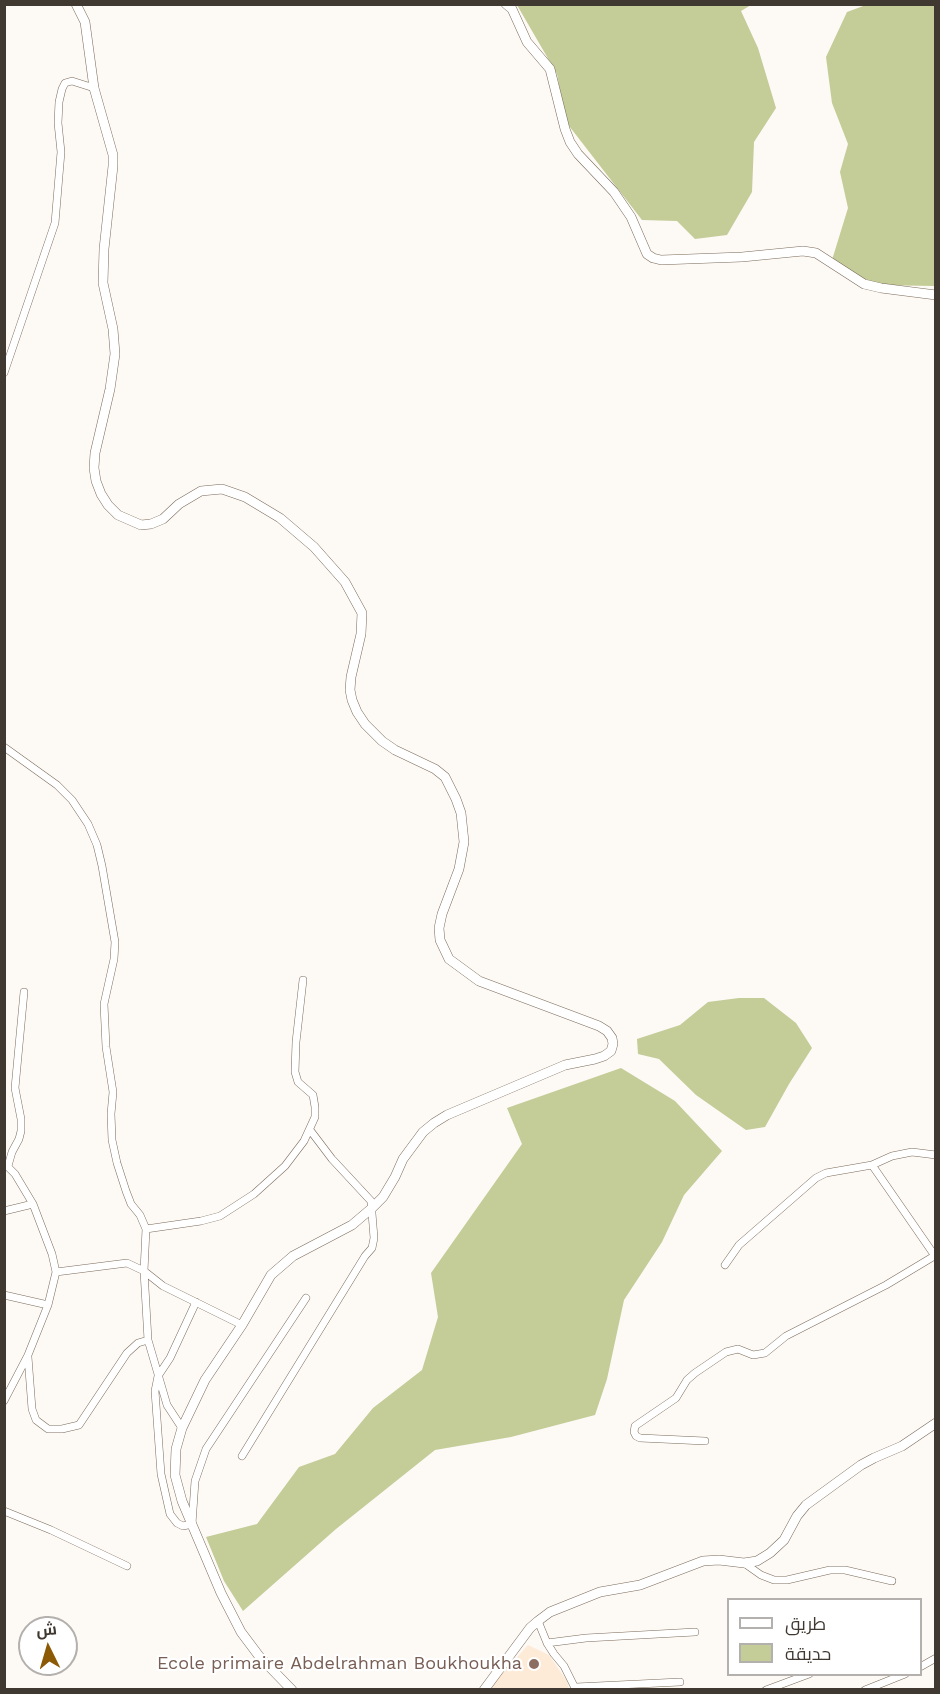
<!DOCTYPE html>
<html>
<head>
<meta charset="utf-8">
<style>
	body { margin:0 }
	#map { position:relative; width:940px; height:1694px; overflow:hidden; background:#fdf9f5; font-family:"Work Sans",Cairo,sans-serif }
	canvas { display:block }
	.frame { position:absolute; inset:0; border:6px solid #403932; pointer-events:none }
	.legend { position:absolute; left:727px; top:1598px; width:195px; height:78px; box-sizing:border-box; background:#fff; border:2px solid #b3b0ad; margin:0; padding:8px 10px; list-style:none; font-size:18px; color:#403932 }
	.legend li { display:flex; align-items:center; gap:12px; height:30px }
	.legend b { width:30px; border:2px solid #b3b0ad }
	.north { position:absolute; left:18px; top:1616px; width:60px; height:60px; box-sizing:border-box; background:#fff; border:2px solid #b3b0ad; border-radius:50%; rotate:355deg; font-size:16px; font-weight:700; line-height:24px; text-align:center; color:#403932 }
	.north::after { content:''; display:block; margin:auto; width:21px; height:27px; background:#8c5904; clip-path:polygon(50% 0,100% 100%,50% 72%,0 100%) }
</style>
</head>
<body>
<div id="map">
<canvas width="940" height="1694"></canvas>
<div class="frame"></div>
<ul class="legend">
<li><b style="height:8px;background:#fff"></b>طريق</li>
<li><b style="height:16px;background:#c4cc97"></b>حديقة</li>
</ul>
<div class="north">ش</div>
</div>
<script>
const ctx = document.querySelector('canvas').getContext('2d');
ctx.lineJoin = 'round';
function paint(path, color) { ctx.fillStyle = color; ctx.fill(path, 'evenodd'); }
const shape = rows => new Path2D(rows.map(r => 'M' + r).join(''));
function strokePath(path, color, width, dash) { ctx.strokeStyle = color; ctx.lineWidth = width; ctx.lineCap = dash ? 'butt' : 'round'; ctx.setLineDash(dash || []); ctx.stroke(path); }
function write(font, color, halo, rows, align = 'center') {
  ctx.font = font + ' "Work Sans",sans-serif'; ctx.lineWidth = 4.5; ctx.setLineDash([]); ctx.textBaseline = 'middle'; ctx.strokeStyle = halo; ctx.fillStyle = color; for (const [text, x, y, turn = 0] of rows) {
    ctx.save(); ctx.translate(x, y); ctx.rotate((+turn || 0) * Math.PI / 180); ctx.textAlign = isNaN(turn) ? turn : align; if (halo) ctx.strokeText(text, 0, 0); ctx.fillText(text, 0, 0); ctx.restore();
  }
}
paint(shape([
	[528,1645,549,1655,567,1681,569,1689,485,1690,504,1672]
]), '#feebd7');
paint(shape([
	[517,5,751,5,741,11,758,48,776,108,754,142,752,192,727,235,695,239,677,221,642,220,566,122,557,74],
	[866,5,935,5,935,286,873,285,832,260,848,208,840,172,848,144,832,103,826,57,847,12],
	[739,998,764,998,796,1023,812,1048,789,1084,765,1127,746,1130,696,1095,659,1059,638,1054,637,1039,680,1025,708,1002],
	[621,1068,675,1101,722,1151,684,1195,662,1242,624,1300,607,1379,595,1415,511,1437,435,1450,336,1529,243,1611,224,1581,206,1537,257,1524,299,1467,335,1454,373,1408,422,1370,438,1317,431,1273,522,1144,507,1108]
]), '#c4cc97');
const street = shape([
	[4,373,55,223,61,152,58,123,59,102,62,89,65,83,72,81,94,88],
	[4,747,57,785,72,800,88,824,97,845,102,866,115,942,114,959,104,1004,106,1047,113,1092,111,1114,112,1140,117,1163,126,1191,131,1204,140,1215,146,1229,144,1271,148,1340,167,1405,182,1428],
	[4,1163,15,1174,33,1204,52,1254,56,1272,48,1305,28,1355,4,1401],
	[872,1165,935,1256],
	[8,1166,12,1152,19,1139,21,1131,21,1119,15,1088,24,992],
	[4,1211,33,1204],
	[146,1229,201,1221,220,1216,254,1194,285,1166,304,1141,315,1117,315,1107,313,1095,298,1082,295,1072,296,1042,303,980],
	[725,1265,739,1245,816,1178,826,1173,872,1165,892,1156,912,1152,936,1155],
	[56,1272,127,1263,144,1271,163,1286,242,1325],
	[4,1295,48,1305],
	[196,1302,170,1358,158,1376,155,1391,161,1474,170,1514,177,1523,183,1526,192,1524,195,1481,206,1449,306,1298],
	[28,1357,32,1409,36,1420,48,1429,62,1429,79,1425,127,1353,138,1343,148,1340],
	[705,1441,640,1438,636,1436,634,1432,635,1426,676,1398,687,1380,695,1373,726,1352,738,1349,753,1355,765,1353,786,1336,886,1285,936,1255],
	[242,1456,365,1256,372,1248,374,1238,371,1201,332,1159,310,1130],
	[4,1511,51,1530,127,1566],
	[744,1563,761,1575,774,1580,787,1580,830,1570,845,1570,892,1581],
	[538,1621,547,1643,554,1654,564,1666,576,1690],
	[547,1643,586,1638,695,1632],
	[920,1667,936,1658],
	[576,1687,680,1682],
	[766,1690,809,1674],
	[865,1690,905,1674]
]);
const secondary = shape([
	[76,4,85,22,94,88,113,155,113,166,104,249,103,283,113,329,115,354,110,389,95,453,94,468,96,481,101,494,108,505,118,515,141,525,151,524,163,519,179,504,201,491,222,489,245,497,280,518,314,547,345,582,362,613,361,634,351,677,350,690,352,700,357,712,365,724,382,741,395,750,435,769,445,777,456,799,461,813,464,842,459,869,442,914,439,928,440,940,449,959,479,981,599,1026,607,1031,612,1038,613,1044,611,1051,604,1056,595,1059,565,1065,447,1115,434,1123,423,1132,403,1159,395,1177,383,1197,372,1208,352,1225,293,1256,271,1275,242,1325,205,1380,182,1428,176,1449,175,1475,182,1501,221,1593,241,1632,259,1656,292,1690],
	[506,4,512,9,527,42,550,69,565,129,570,142,578,154,614,192,631,217,647,254,653,258,661,260,742,257,803,251,816,253,864,284,881,288,936,295],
	[484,1690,530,1628,538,1621,550,1612,600,1592,640,1585,703,1561,719,1560,744,1563,757,1561,770,1553,784,1540,797,1516,806,1505,861,1465,874,1458,902,1446,936,1423]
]);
strokePath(street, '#7b6b5a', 8);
strokePath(secondary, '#7b6b5a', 10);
strokePath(street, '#fff', 7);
strokePath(secondary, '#fff', 9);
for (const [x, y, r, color] of [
	[534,1664,6,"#8d6e63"]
]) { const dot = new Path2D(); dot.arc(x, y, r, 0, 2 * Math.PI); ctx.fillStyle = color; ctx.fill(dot); strokePath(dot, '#fff', 2); }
write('18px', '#785e54', '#fff', [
	["Ecole primaire Abdelrahman Boukhoukha",522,1664]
], 'right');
</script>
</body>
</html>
